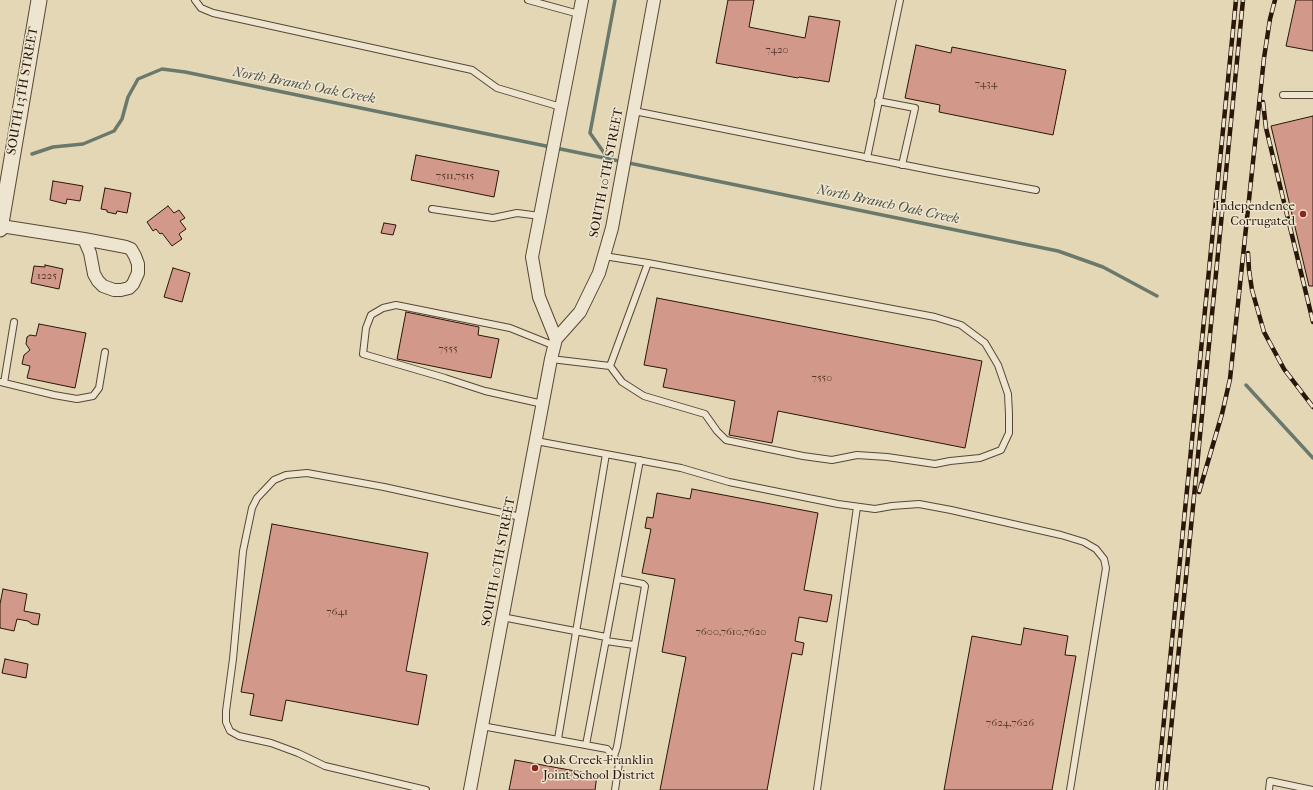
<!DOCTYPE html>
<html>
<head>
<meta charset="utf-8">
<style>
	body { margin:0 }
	canvas { display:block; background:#e3d7b6 }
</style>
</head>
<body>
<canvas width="1313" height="790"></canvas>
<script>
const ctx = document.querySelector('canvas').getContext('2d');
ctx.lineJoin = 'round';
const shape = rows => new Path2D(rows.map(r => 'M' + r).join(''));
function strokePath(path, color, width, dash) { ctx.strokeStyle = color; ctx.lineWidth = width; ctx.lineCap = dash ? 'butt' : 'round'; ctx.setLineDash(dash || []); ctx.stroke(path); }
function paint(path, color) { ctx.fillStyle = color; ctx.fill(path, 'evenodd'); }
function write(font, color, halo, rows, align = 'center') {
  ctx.font = font + ' "IM FELL French Canon",serif'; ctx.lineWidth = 3; ctx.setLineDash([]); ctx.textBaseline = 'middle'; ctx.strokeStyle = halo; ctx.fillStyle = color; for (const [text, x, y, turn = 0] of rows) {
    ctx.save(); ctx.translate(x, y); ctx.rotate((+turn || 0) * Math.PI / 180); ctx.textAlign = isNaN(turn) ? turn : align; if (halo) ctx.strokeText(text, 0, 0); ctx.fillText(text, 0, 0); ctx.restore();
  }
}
strokePath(shape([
	[32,154,53,147,83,144,114,131,122,119,128,97,138,79,162,69,185,72,1058,251,1103,267,1157,296],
	[607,157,590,133,615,0],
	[1246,385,1313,458]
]), '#6a796c', 3.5);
const building = shape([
	[728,0,754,0,749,27,805,38,809,16,840,21,829,82,799,77,798,78,716,63,728,0],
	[1296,0,1313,0,1313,51,1286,46,1296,0],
	[916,45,951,53,952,47,1066,70,1053,135,939,112,940,105,905,98,916,45],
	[1313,116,1313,286,1309,286,1271,126,1313,116],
	[416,155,499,171,494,197,411,180,416,155],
	[53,181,83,186,80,201,67,199,66,204,50,200,53,181],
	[105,188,131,193,127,213,117,211,116,214,107,212,107,210,101,209,105,188],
	[168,206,174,213,179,210,185,218,180,221,186,229,179,234,182,239,172,246,162,233,160,234,156,229,153,231,147,222,168,206],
	[384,223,396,225,393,235,381,233,384,223],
	[45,265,63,269,59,289,31,283,34,266,45,267,45,265],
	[173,268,190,273,182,302,164,297,173,268],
	[657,298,982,361,965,448,778,411,772,443,729,435,735,401,663,387,667,369,644,365,657,298],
	[406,312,479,327,478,335,499,339,491,378,397,359,406,312],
	[39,324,86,333,75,388,27,378,30,366,22,364,24,355,30,350,26,344,27,337,30,335,36,336,39,324],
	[692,489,818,513,804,590,832,595,827,622,799,617,795,641,804,643,802,655,792,653,767,790,660,790,686,657,662,652,675,579,642,573,651,529,645,528,647,517,653,518,657,493,690,499,692,489],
	[272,524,428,553,406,671,427,675,418,725,286,700,282,721,250,715,254,694,241,692,272,524],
	[3,589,27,594,24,611,40,614,38,625,32,624,28,621,17,619,14,631,0,628,0,604,3,589],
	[1024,628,1068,636,1065,655,1076,656,1052,790,944,790,972,636,1021,645,1024,628],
	[5,659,28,664,26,678,2,673,5,659],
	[515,760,597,775,595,790,509,790,515,760]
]);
paint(building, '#d2988a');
strokePath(building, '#2a1709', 1);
const service = shape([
	[195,0,201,8,213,13,472,70,497,88,561,107],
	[528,0,579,14],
	[1283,95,1313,95],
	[878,101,915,108,902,165],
	[634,111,940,172,1036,190],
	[867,158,900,0],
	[432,209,493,218,517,213,540,216],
	[551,359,610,366,648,263,604,256],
	[610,366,622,382,644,396,705,414,717,431,726,440,803,456,832,460,857,455,887,457,935,464,950,461,980,458,1001,450,1009,433,1009,414,1008,394,998,365,985,343,961,325,935,317,648,263],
	[0,382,54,395,77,399,93,396,99,388,105,352],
	[4,383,14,322],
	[543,404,485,391,445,378,363,354,366,328,371,315,383,308,396,305,510,328,555,346],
	[536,441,681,468,729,482,838,504,875,509,892,506,919,504,951,510,1061,535,1084,542,1096,549,1104,559,1106,568,1070,790],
	[502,617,606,637],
	[606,641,634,645],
	[482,726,607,749,619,763,615,790],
	[558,739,606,454],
	[586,745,640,460],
	[614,756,617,747,645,586,643,584,618,579],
	[426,790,325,766,298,753,271,743,239,736,230,731,226,722,226,711,233,659,243,551,252,508,257,498,274,480,286,475,307,473,384,487,521,517],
	[817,790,857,507],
	[1269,790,1270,781,1313,790]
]);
const minor = shape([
	[1,226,14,228,84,239,126,247,131,249,135,256,138,264,138,273,133,284,129,288,121,290,114,290,103,286,98,281,94,274,90,253,84,239],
	[556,339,539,297,532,257,582,0],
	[470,790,551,359,556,339,580,312,599,273,612,228,654,0]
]);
const tertiary = shape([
	[0,229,39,0]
]);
strokePath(service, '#584734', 8);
strokePath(minor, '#584734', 14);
strokePath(tertiary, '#584734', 17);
strokePath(service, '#ede5d0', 6);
strokePath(minor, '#ede5d0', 12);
strokePath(tertiary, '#ede5d0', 15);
const rail = shape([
	[1263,102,1266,128,1313,322],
	[1248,253,1249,270,1252,290,1264,332,1284,369,1313,407],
	[1199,492,1222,414,1230,379,1264,58,1270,19,1275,0],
	[1157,790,1236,0],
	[1165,790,1243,0]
]);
strokePath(rail, '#2a1709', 4.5);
strokePath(rail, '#ede5d0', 3, [9]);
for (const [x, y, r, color] of [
	[1303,214,4,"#8f2418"],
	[535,768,4,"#8f2418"]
]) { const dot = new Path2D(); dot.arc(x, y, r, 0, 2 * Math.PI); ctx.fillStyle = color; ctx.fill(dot); strokePath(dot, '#ede5d0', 1.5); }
write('11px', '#543729', null, [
	["7420",777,50],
	["7434",986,84],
	["7511,7515",455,176],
	["1225",47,276],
	["7555",448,349],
	["7550",822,378],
	["7641",337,612],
	["7600,7610,7620",731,632],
	["7624,7626",1010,723]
]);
write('13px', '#2a1709', '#ede5d0', [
	["SOUTH 13TH STREET",23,91,-80],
	["SOUTH 10TH STREET",607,173,-79],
	["SOUTH 10TH STREET",499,562,-79]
]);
write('13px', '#2a1709', '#ede5d0', [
	["Independence",1295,207],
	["Corrugated",1295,222],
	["Oak Creek-Franklin",543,761,"left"],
	["Joint School District",543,776,"left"]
], 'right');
write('italic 14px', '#4f5043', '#ede5d0', [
	["North Branch Oak Creek",304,86,11],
	["North Branch Oak Creek",888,205,12]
]);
</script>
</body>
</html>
